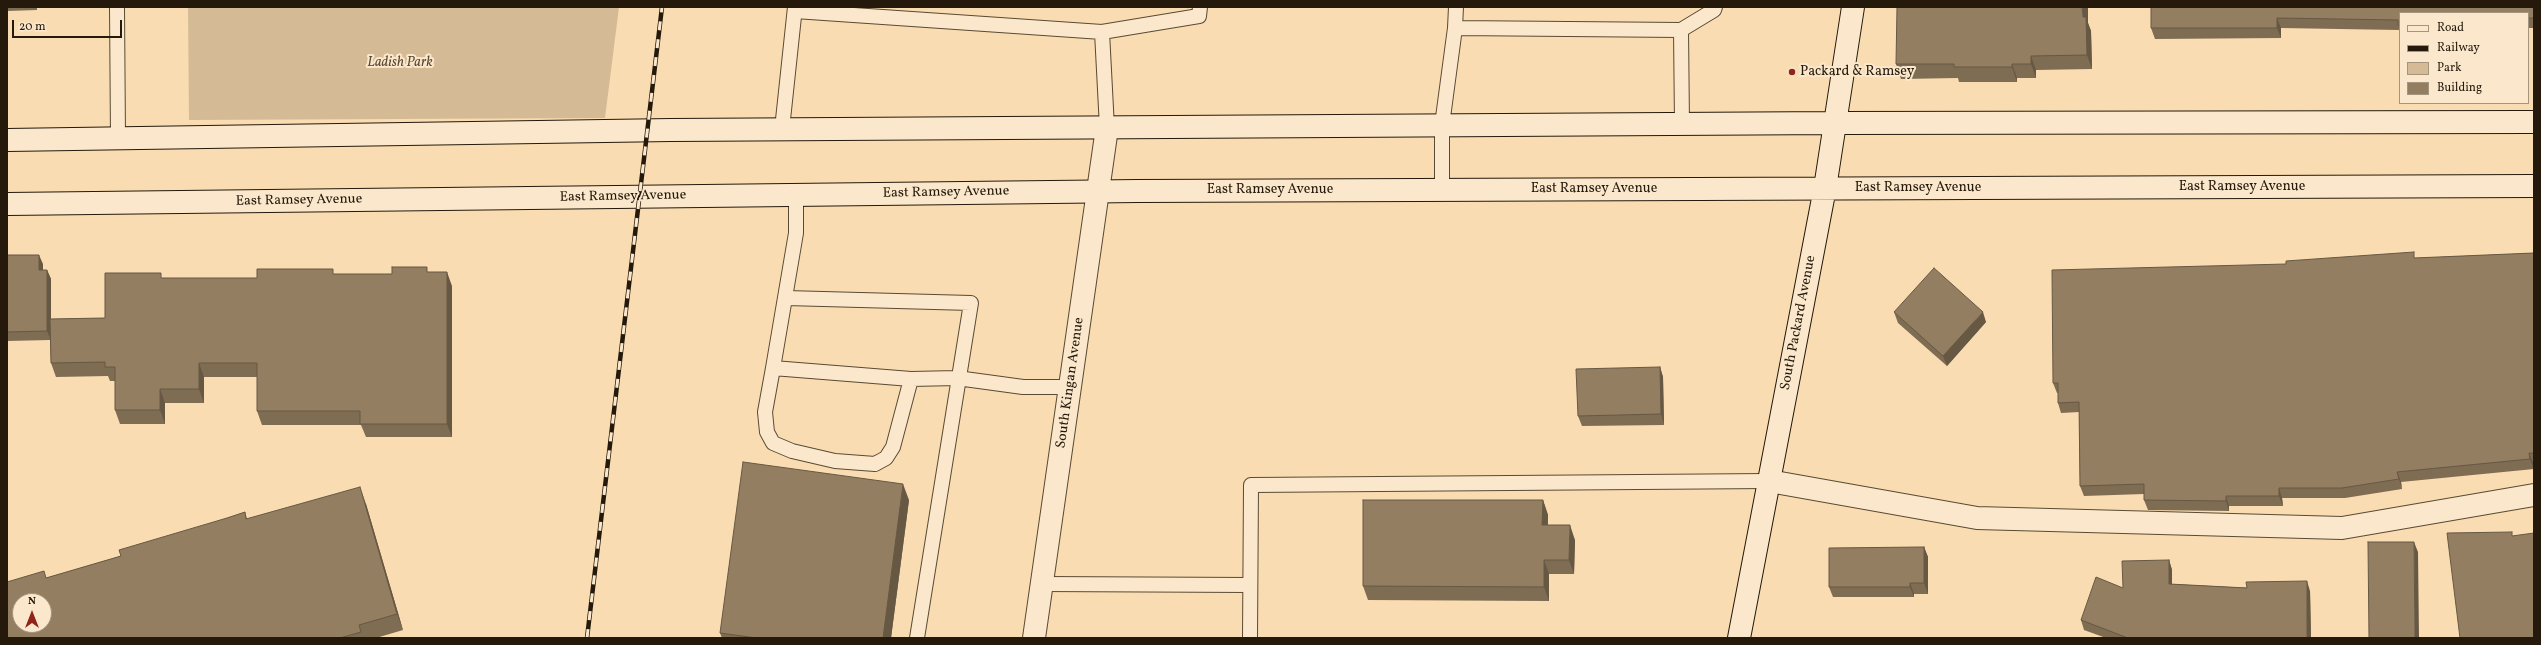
<!DOCTYPE html>
<html>
<head>
<meta charset="utf-8">
<style>
	body { margin:0 }
	#map { position:relative; width:2541px; height:645px; overflow:hidden; background:#f9dcb1; font-family:Vollkorn,serif }
	canvas { display:block }
	.frame { position:absolute; inset:0; border:8px solid #24190b; pointer-events:none }
	.legend { position:absolute; left:2399px; top:12px; width:130px; height:92px; box-sizing:border-box; background:#fbe8cc; border:1px solid #a5957f; margin:0; padding:5px 7px; list-style:none; font-size:12px; color:#24190b }
	.legend li { display:flex; align-items:center; gap:8px; height:20px }
	.legend b { width:20px; border:1px solid #a5957f }
	.north { position:absolute; left:12px; top:593px; width:40px; height:40px; box-sizing:border-box; background:#fbe8cc; border:1px solid #a5957f; border-radius:50%; rotate:0deg; font-size:11px; font-weight:700; line-height:16px; text-align:center; color:#24190b }
	.north::after { content:''; display:block; margin:auto; width:14px; height:18px; background:#8f2418; clip-path:polygon(50% 0,100% 100%,50% 72%,0 100%) }
	.scale { position:absolute; left:12px; top:20px; width:110px; height:18px; box-sizing:border-box; border:2px solid #24190b; border-top:0; padding-left:5px; font-size:12px; line-height:14px; white-space:nowrap; color:#24190b; -webkit-text-stroke:3px #fbe8cc; paint-order:stroke }
</style>
</head>
<body>
<div id="map">
<canvas width="2541" height="645"></canvas>
<div class="frame"></div>
<ul class="legend">
<li><b style="height:5px;background:#fbe8cc"></b>Road</li>
<li><b style="height:5px;background:#24190b"></b>Railway</li>
<li><b style="height:11px;background:#d5bb95"></b>Park</li>
<li><b style="height:11px;background:#937e61"></b>Building</li>
</ul>
<div class="north">N</div>
<div class="scale">20 m</div>
</div>
<script>
const ctx = document.querySelector('canvas').getContext('2d');
ctx.lineJoin = 'round';
function paint(path, color) { ctx.fillStyle = color; ctx.fill(path, 'evenodd'); }
const shape = rows => new Path2D(rows.map(r => 'M' + r).join(''));
function strokePath(path, color, width, dash) { ctx.strokeStyle = color; ctx.lineWidth = width; ctx.lineCap = dash ? 'butt' : 'round'; ctx.setLineDash(dash || []); ctx.stroke(path); }
function write(font, color, halo, rows, align = 'center') {
  ctx.font = font + ' Vollkorn,serif'; ctx.lineWidth = 4; ctx.setLineDash([]); ctx.textBaseline = 'middle'; ctx.strokeStyle = halo; ctx.fillStyle = color; for (const [text, x, y, turn = 0] of rows) {
    ctx.save(); ctx.translate(x, y); ctx.rotate((+turn || 0) * Math.PI / 180); ctx.textAlign = isNaN(turn) ? turn : align; if (halo) ctx.strokeText(text, 0, 0); ctx.fillText(text, 0, 0); ctx.restore();
  }
}
paint(shape([
	[188,7,619,7,605,118,189,120]
]), '#d5bb95');
const lane = shape([
	[117,7,118,138],
	[795,11,1102,32],
	[1455,28,1456,7],
	[1681,30,1682,124],
	[1107,128,1102,32,1199,16,1200,7],
	[782,129,795,7],
	[1442,190,1442,125,1455,28,1681,30,1714,10,1715,7],
	[796,195,796,233,773,368,911,379,957,378,1023,387,1070,387],
	[786,298,971,303,917,638],
	[773,368,765,412,767,432,773,443,792,451,835,461,875,464,886,458,893,447,911,379],
	[1042,584,1250,585],
	[1250,638,1251,485,1769,481]
]);
const street = shape([
	[1769,481,1977,518,2342,528,2534,495],
	[1034,638,1107,128]
]);
const secondary = shape([
	[7,140,671,130,1836,123,2534,122],
	[7,204,1138,191,2534,186],
	[1739,638,1825,188,1853,7]
]);
strokePath(lane, '#594a34', 16);
strokePath(street, '#594a34', 24);
strokePath(secondary, '#24190b', 24);
strokePath(lane, '#fbe8cc', 14);
strokePath(street, '#fbe8cc', 22);
strokePath(secondary, '#fbe8cc', 22);
const rail = shape([
	[587,638,662,7]
]);
strokePath(rail, '#24190b', 4.5);
strokePath(rail, '#fbe8cc', 3, [9]);
paint(shape([
	[7,7,37,7,37,10,7,11],
	[2151,7,2534,7,2534,28,2528,28,2528,13,2400,13,2400,32,2399,30,2281,28,2281,38,2155,39,2151,28],
	[2088,23,2091,31,2092,69,2036,70,2036,78,2017,78,2017,82,1959,82,1958,78,1901,79,1896,64],
	[2534,253,2534,463,2533,463,2534,469,2401,482,2402,489,2345,498,2282,498,2283,506,2229,506,2229,511,2148,510,2144,500,2144,494,2084,496,2080,486,2079,412,2061,413,2058,403,2058,393,2057,393,2053,383,2286,264,2416,258],
	[7,255,43,264,43,270,47,270,51,279,51,319,105,318,162,278,257,278,335,274,392,274,429,272,452,286,452,437,366,437,361,425,262,425,257,411,257,377,204,377,204,403,165,403,165,424,120,424,115,410,115,381,110,381,108,376,56,377,51,363,50,340,7,341],
	[1894,312,1986,322,1947,366,1898,323],
	[1660,367,1663,377,1664,425,1582,426,1578,416],
	[909,500,891,638,722,638,720,633],
	[1543,500,1548,515,1548,525,1575,540,1574,574,1549,574,1549,601,1368,600,1363,586],
	[366,504,403,630,376,638,7,638,46,578,121,556,245,512,247,519],
	[1924,547,1928,557,1928,594,1914,594,1914,597,1833,597,1829,587],
	[2169,560,2172,570,2172,584,2310,591,2311,638,2106,638,2084,630,2081,620,2123,588]
]), '#7e6c53');
paint(shape([
	[2082,7,2088,7,2088,23,2091,31,2092,69,2087,55,2083,17],
	[2277,18,2281,28,2281,38,2277,28],
	[2031,56,2036,70,2036,78,2031,64],
	[2012,64,2017,78,2017,82,2012,67],
	[39,255,43,264,43,279,39,270],
	[47,270,51,279,51,340,47,331],
	[447,272,452,286,452,437,447,424],
	[1983,312,1986,322,1947,366,1943,356],
	[199,363,204,377,204,403,199,389],
	[1660,367,1663,377,1664,425,1661,414],
	[160,389,165,403,165,424,160,410],
	[2529,453,2533,463,2534,469,2530,459],
	[2397,472,2401,482,2402,489,2399,479],
	[903,484,909,500,891,638,883,638],
	[360,487,366,504,403,630,397,614],
	[2279,488,2282,498,2283,506,2279,496],
	[2226,496,2229,506,2229,511,2226,501],
	[1543,500,1548,515,1547,540,1542,525],
	[1570,525,1575,540,1574,574,1569,560],
	[2414,542,2418,552,2419,638,2415,638],
	[1924,547,1928,557,1928,594,1924,583],
	[1544,560,1549,574,1549,601,1544,587],
	[2169,560,2172,570,2172,594,2169,584],
	[2307,581,2310,591,2311,638,2307,638],
	[1910,583,1914,594,1914,597,1910,587]
]), '#675844');
const building = shape([
	[1897,7,2082,7,2083,17,2086,17,2087,55,2031,56,2031,64,2012,64,2012,67,1954,67,1954,64,1896,64,1897,7],
	[2151,7,2534,7,2534,18,2528,18,2528,13,2400,13,2400,26,2398,25,2398,20,2277,18,2277,28,2151,28,2151,7],
	[2414,252,2414,258,2534,253,2534,453,2529,453,2530,459,2397,472,2399,479,2342,488,2279,488,2279,496,2226,496,2226,501,2144,500,2144,484,2080,486,2079,402,2058,403,2058,383,2053,383,2052,270,2286,264,2286,261,2414,252],
	[7,255,39,255,39,270,47,270,47,331,7,332,7,255],
	[392,267,427,267,427,272,447,272,447,424,360,424,360,411,257,411,257,363,199,363,199,389,160,389,160,410,115,410,115,367,105,367,105,362,51,363,50,319,105,318,105,273,161,273,161,278,257,278,257,269,333,269,333,274,392,274,392,267],
	[1934,268,1983,312,1943,356,1894,312,1934,268],
	[1660,367,1661,414,1578,416,1576,369,1660,367],
	[743,462,903,484,883,638,757,638,720,633,743,462],
	[360,487,397,614,359,625,361,632,340,638,7,638,7,582,44,571,46,578,121,556,119,550,227,518,245,512,246,519,360,487],
	[20,601,44,601,44,625,20,625,20,601],
	[1363,500,1543,500,1542,525,1570,525,1569,560,1544,560,1544,587,1363,586,1363,500],
	[2512,532,2512,536,2534,533,2534,638,2460,638,2447,533,2512,532],
	[2368,542,2414,542,2415,638,2369,638,2368,542],
	[1924,547,1924,583,1910,583,1910,587,1829,587,1829,548,1924,547],
	[2169,560,2169,584,2247,588,2246,582,2307,581,2307,638,2128,638,2081,620,2096,577,2123,588,2122,561,2169,560]
]);
paint(building, '#937e61');
strokePath(building, '#675844', 1);
for (const [x, y, r, color] of [
	[1792,72,4,"#8f2418"]
]) { const dot = new Path2D(); dot.arc(x, y, r, 0, 2 * Math.PI); ctx.fillStyle = color; ctx.fill(dot); strokePath(dot, '#fbe8cc', 1.5); }
write('italic 14px', '#594a34', '#fbe8cc', [
	["Ladish Park",400,63]
]);
write('14px', '#24190b', '#fbe8cc', [
	["Packard & Ramsey",1800,72]
], 'left');
write('14px', '#24190b', '#fbe8cc', [
	["East Ramsey Avenue",2242,187],
	["East Ramsey Avenue",1918,188],
	["East Ramsey Avenue",1594,189],
	["East Ramsey Avenue",1270,190],
	["East Ramsey Avenue",946,193,-1],
	["East Ramsey Avenue",623,197,-1],
	["East Ramsey Avenue",299,201,-1],
	["South Packard Avenue",1799,323,-79],
	["South Kingan Avenue",1071,383,-82]
]);
</script>
</body>
</html>
